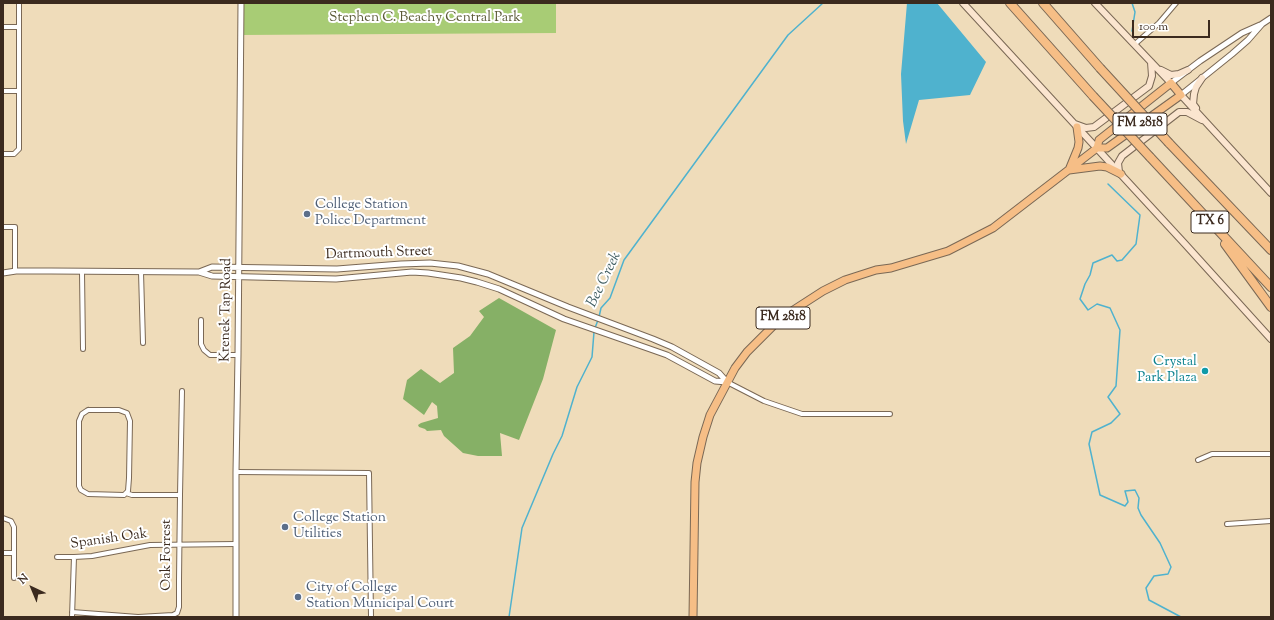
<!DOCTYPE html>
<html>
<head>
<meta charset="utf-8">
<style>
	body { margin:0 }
	#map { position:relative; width:1274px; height:620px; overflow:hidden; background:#efdcba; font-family:"Sorts Mill Goudy",serif }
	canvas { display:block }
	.frame { position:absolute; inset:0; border:4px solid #3b2a1e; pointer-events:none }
	.north { position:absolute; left:12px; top:568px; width:40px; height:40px; -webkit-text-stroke:3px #fff; paint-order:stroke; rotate:316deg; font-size:11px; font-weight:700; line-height:16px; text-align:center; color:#3b2a1e }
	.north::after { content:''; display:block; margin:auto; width:14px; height:18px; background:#3b2a1e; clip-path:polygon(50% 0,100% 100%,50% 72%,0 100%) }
	.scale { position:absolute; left:1132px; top:20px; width:78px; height:18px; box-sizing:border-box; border:2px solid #3b2a1e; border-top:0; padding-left:5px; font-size:12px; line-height:14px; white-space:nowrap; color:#3b2a1e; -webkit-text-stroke:3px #fff; paint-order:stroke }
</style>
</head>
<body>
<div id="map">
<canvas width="1274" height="620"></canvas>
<div class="frame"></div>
<div class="north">N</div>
<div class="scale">100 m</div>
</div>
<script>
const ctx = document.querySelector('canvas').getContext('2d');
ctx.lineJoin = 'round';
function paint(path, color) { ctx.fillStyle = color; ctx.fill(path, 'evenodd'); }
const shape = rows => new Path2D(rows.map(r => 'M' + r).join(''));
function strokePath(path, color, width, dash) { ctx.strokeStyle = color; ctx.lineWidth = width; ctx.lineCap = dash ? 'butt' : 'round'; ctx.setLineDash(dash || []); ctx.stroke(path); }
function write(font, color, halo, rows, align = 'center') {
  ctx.font = font + ' "Sorts Mill Goudy",serif'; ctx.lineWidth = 4; ctx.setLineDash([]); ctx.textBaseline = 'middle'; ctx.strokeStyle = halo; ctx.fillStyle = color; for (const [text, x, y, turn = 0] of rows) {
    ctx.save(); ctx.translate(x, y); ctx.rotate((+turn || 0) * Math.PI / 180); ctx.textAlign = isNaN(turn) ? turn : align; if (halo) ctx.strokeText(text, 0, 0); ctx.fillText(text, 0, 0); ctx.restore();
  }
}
paint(shape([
	[242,3,556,3,556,33,241,35]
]), '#a8cc75');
paint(shape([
	[499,298,556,330,543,379,519,440,500,433,502,456,478,456,463,453,444,436,441,430,427,431,425,429,419,427,418,425,421,423,438,418,437,406,432,402,424,415,403,399,407,380,421,369,440,383,454,373,453,348,470,336,484,317,479,311]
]), '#86b066');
paint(shape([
	[907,3,937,3,986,62,970,95,919,100,906,144,903,121,901,74]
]), '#4fb2ce');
strokePath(shape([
	[1132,31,1135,12,1132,3],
	[1108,184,1140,215,1136,244,1122,260,1117,261,1112,255,1093,263,1090,275,1085,284,1080,299,1088,310,1097,304,1110,308,1120,330,1116,386,1108,397,1120,414,1111,423,1092,432,1089,444,1100,495,1125,506,1128,502,1125,491,1135,490,1139,498,1138,508,1141,515,1160,543,1171,567,1168,574,1154,576,1146,588,1149,600,1181,617],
	[599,317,601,308,610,298,624,260,788,35,823,3],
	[595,328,598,320],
	[509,617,522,528,553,454,562,436,577,387,592,357,594,332]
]), '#4fb2ce', 1.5);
const minor = shape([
	[3,27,19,27],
	[1135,44,1159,23,1176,3],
	[3,91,19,91],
	[3,154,14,154,19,149,19,3],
	[3,227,15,227,15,271],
	[82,272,83,349],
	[141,272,143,343],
	[201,320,201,344,204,350,210,355,238,355],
	[727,382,764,401,802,414,890,414],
	[88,410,119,410,127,413,130,421,129,478,128,491,124,495,88,494,81,490,79,486,79,421,82,414,88,410],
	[1198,460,1212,454,1271,454],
	[236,472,369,473,371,617],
	[126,493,132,495,180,495],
	[3,518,11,521,14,527,14,578],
	[1227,524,1271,521],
	[3,553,14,553],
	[57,557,74,557,92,556,150,545,236,544],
	[72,612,138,617,173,615,177,613,179,607,179,580,180,495,182,391],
	[72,617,74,557]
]);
const tertiary = shape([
	[1171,83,1200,61,1242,33,1260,25],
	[1181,95,1232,54,1248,40,1262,24,1271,18],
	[199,272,212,276,336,279,412,272,428,273,461,278,477,282,499,289,564,319,650,349,667,355,715,381,727,382],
	[3,273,16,271,51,271,199,272,212,267,337,269,401,264,430,263,458,266,488,274,568,307,653,339,672,347,719,373,727,382],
	[236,617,236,472,238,355,241,3]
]);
const secondary = shape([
	[963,3,1185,244,1271,339],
	[1095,3,1171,83],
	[1161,70,1171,75,1179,74,1188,70],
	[1181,95,1271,193],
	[1196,108,1193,104,1194,94,1196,87,1202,78],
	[1075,124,1086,128,1094,127,1149,86,1152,76,1151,62],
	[1119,172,1118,163,1122,156,1179,112,1187,112,1202,120]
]);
const primary = shape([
	[1069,170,1100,166,1107,167,1121,174],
	[1069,170,1078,148,1079,142,1077,127],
	[693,617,695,482,697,463,703,437,710,415,735,368,747,352,775,324,792,311,823,291,845,280,876,270,891,268,948,251,993,228,1097,148,1107,148,1181,95,1171,83,1099,140,1097,148]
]);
const motorway = shape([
	[1010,3,1093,96],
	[1043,3,1100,68],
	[1169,143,1271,250],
	[1150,157,1271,287],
	[1225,244,1271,307]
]);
strokePath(minor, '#7a6855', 6);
strokePath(tertiary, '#7a6855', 7);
strokePath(secondary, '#7a6855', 8);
strokePath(primary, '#7a6855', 9);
strokePath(motorway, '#7a6855', 10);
strokePath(minor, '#fff', 4);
strokePath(tertiary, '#fff', 5);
strokePath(secondary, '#fbe5cf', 6);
strokePath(primary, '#f6be86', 7);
strokePath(motorway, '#f6be86', 8);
const motorwayBridge = shape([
	[1100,68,1169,143],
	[1093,96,1150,157]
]);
strokePath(motorwayBridge, '#7a6855', 10, []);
strokePath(motorwayBridge, '#f6be86', 8);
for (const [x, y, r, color] of [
	[307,214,4,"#5c6f8a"],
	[1205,371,4,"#0f9aa8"],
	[285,527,4,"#5c6f8a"],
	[298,597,4,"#5c6f8a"]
]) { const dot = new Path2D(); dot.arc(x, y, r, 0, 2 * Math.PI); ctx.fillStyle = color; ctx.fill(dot); strokePath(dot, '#fff', 1.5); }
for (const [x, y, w] of [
	[1140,124,54],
	[1210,222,38],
	[783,318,54]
]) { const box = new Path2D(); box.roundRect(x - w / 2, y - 11, w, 22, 3); ctx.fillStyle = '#fff'; ctx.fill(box); strokePath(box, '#3b2a1e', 1); }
write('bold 13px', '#3b2a1e', null, [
	["FM 2818",1140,124],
	["TX 6",1210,222],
	["FM 2818",783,318]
]);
write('14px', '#5c5b38', '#fff', [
	["Stephen C. Beachy Central Park",425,19]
]);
write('14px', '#4e5e75', '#fff', [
	["College Station",315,206],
	["Police Department",315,222],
	["College Station",293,519],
	["Utilities",293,535],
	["City of College",306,589],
	["Station Municipal Court",306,605]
], 'left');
write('14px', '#3b2a1e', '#fff', [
	["Dartmouth Street",379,254,-2],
	["Krenek Tap Road",227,310,-89],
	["Spanish Oak",109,540,-8],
	["Oak Forrest",168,555,-90]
]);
write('14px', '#0d838f', '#fff', [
	["Crystal",1197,363],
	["Park Plaza",1197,379]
], 'right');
write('italic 15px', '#436064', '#fff', [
	["Bee Creek",605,280,-64]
]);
</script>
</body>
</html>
